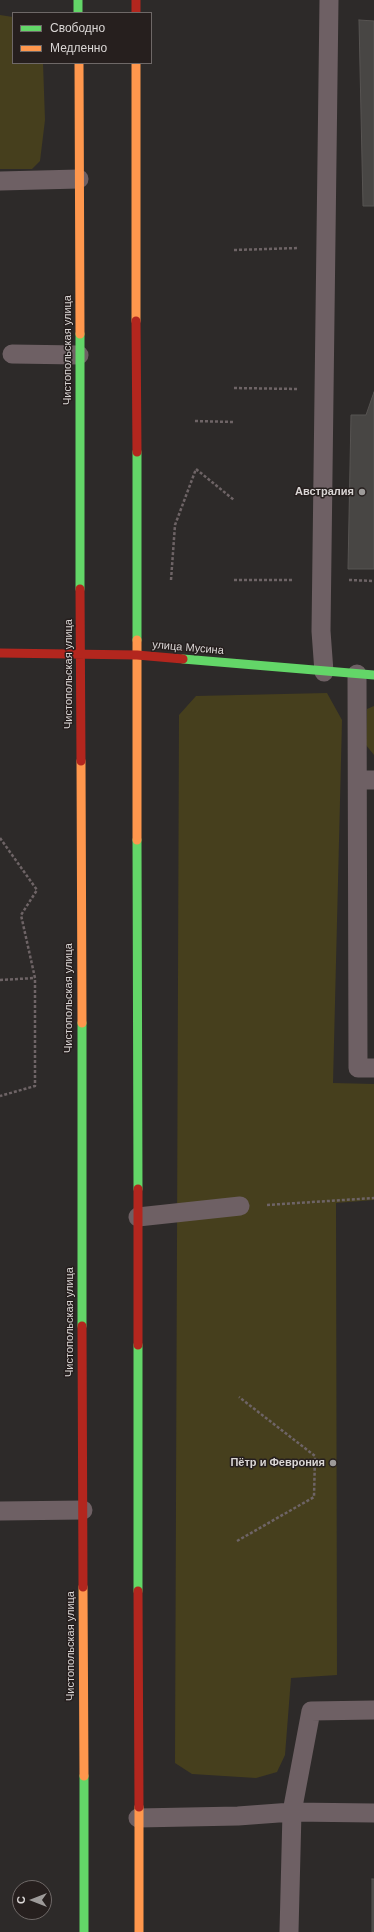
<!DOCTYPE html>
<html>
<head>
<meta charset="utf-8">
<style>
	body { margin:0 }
	#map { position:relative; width:374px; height:1932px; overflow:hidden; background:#2d2a29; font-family:Helvetica,sans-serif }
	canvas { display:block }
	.legend { position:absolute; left:12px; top:12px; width:140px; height:52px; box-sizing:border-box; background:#261f1e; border:1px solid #6e6867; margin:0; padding:5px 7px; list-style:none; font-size:12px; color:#dad6d5 }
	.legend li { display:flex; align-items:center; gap:8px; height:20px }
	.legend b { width:20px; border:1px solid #6e6867 }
	.north { position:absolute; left:12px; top:1880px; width:40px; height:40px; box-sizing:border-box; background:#261f1e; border:1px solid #6e6867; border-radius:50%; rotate:270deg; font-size:11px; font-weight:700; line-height:16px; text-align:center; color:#dad6d5 }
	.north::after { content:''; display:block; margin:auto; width:14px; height:18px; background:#9d9a99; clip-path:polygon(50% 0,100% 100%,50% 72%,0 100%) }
</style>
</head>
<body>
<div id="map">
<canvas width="374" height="1932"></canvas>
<ul class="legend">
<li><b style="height:5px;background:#63d668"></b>Свободно</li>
<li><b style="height:5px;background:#ff974d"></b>Медленно</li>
</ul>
<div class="north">С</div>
</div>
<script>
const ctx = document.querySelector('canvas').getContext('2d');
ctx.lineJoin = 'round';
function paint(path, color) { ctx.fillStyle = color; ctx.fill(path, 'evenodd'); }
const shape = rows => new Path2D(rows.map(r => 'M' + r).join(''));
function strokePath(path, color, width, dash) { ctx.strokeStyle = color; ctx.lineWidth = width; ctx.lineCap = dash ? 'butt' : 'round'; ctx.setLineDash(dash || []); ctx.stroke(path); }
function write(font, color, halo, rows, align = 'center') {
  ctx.font = font + ' Helvetica,sans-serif'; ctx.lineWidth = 3; ctx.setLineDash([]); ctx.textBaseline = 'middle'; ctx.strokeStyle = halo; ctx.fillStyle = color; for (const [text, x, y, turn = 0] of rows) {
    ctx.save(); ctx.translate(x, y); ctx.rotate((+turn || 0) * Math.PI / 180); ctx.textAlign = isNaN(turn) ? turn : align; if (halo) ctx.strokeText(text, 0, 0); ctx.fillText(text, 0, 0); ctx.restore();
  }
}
paint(shape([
	[0,15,13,17,13,63,43,63,45,120,40,161,32,169,0,169],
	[327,693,342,720,333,1083,374,1084,374,1200,336,1203,337,1675,291,1678,285,1755,277,1772,256,1778,192,1774,175,1763,179,715,196,696],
	[374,706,374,755,366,745,367,709]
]), '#463f1d');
const building = shape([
	[359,20,374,21,374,206,363,206,359,20],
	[374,392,374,569,348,569,351,415,366,415,374,392],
	[372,1879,374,1879,374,1932,372,1932,372,1879]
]);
paint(building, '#484644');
strokePath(building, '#575452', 1);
strokePath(shape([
	[234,250,299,248],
	[234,388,297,389],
	[195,421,234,422],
	[171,580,175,525,196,469,234,500],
	[234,580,294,580],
	[349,580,374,581],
	[0,838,37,890,21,915,35,978,35,1086,0,1096],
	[0,980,35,978],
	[267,1205,374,1198],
	[237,1541,314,1497,315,1456,239,1397]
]), '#6e6466', 2.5, [3, 2]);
strokePath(shape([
	[0,181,79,179],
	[12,354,79,355],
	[324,672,321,631,329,0],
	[357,674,358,1068,374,1068],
	[358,780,374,780],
	[138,1217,240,1206],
	[0,1511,83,1510],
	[138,1818,238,1816,292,1812,374,1813],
	[289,1932,292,1812,311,1711,374,1710]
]), '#6e6064', 19);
strokePath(shape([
	[78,0,78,13],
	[80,334,80,589],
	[137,452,137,640],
	[183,659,374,675],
	[137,840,138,1189],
	[82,1023,82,1326],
	[138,1345,138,1591],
	[84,1776,84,1932]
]), '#63d668', 9);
strokePath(shape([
	[79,63,80,334],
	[136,63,136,321],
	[137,640,137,840],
	[81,761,82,1023],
	[83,1587,84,1776],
	[139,1807,139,1932]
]), '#ff974d', 9);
strokePath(shape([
	[136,0,136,13],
	[136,321,137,452],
	[80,589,81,761],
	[0,653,137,655,183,659],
	[138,1189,138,1345],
	[82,1326,83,1587],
	[138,1591,139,1807]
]), '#b3261e', 9);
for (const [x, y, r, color] of [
	[362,492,4,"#9d9a99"],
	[333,1463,4,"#9d9a99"]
]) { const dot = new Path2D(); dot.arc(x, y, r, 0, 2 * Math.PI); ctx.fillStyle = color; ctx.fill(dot); strokePath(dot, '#261f1e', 1.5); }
write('11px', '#dad6d5', '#261f1e', [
	["Чистопольская улица",68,350,-90],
	["улица Мусина",188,648,5],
	["Чистопольская улица",69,674,-90],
	["Чистопольская улица",69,998,-90],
	["Чистопольская улица",70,1322,-90],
	["Чистопольская улица",71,1646,-90]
]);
write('bold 11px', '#dad6d5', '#261f1e', [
	["Австралия",354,492],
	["Пётр и Феврония",325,1463]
], 'right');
</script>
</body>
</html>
